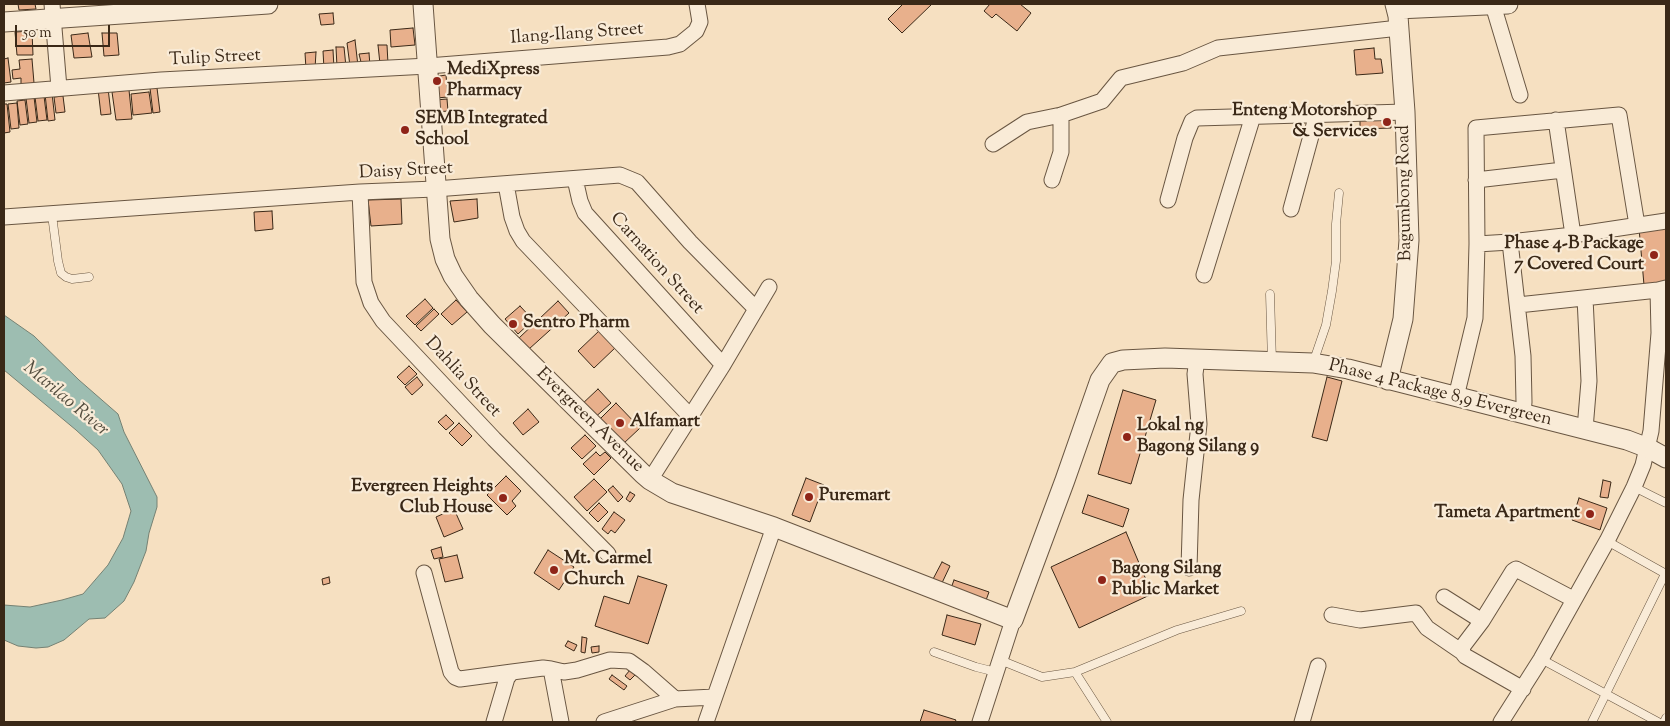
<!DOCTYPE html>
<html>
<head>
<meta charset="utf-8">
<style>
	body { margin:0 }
	#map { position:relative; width:1670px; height:726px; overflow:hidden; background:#f6e0c1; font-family:"Sorts Mill Goudy",serif }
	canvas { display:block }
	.frame { position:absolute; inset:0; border:5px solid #3a2817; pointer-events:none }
	.scale { position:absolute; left:15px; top:25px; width:95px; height:22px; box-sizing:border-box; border:2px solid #3a2817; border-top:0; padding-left:6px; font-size:15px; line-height:18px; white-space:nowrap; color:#3a2817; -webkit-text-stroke:4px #f9ebd7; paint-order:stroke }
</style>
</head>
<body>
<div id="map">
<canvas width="1670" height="726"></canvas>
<div class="frame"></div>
<div class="scale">50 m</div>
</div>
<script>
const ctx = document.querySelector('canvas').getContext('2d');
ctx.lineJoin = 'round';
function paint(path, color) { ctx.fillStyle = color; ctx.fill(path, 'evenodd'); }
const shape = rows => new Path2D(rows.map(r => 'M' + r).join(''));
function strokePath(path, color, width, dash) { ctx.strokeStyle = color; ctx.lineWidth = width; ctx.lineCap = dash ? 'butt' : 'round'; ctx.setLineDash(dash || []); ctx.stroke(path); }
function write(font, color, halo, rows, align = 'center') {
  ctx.font = font + ' "Sorts Mill Goudy",serif'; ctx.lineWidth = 4.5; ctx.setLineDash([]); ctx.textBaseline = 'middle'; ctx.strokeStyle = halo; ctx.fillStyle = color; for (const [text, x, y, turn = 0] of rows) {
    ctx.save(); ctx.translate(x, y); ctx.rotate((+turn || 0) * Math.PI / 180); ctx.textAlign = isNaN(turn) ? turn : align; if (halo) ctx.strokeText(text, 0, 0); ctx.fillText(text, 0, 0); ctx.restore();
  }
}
const water = shape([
	[4,315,34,336,79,380,118,414,124,432,157,497,157,507,149,533,146,551,134,582,124,601,105,618,89,619,64,640,48,647,36,648,18,646,4,640,4,605,30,607,62,600,83,594,108,565,123,538,131,511,122,484,98,450,76,430,4,370,4,315]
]);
paint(water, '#9dbdb1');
strokePath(water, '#758173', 1);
const building = shape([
	[18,4,35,4,36,9,19,10,18,4],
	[903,4,932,4,902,33,888,19,903,4],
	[990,4,1020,4,1031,13,1017,31,996,14,992,18,984,11,990,4],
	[333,13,334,24,321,25,319,14,333,13],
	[413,28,415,45,391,47,390,30,413,28],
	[32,31,33,55,17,55,15,32,32,31],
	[88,33,92,57,74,58,71,35,88,33],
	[102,33,117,33,119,55,104,56,102,33],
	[355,40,358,66,350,66,347,43,355,40],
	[378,45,387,45,388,64,380,64,378,45],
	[336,47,344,47,346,67,337,67,336,47],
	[1374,48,1375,59,1381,59,1383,73,1356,75,1354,50,1374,48],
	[333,50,334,68,324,69,323,51,333,50],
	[316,52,315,69,306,69,305,53,316,52],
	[369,53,370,66,362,66,359,54,369,53],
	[8,58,11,82,4,83,4,59,8,58],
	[32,59,34,83,21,85,21,78,13,79,12,70,20,69,19,60,32,59],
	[446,75,448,97,436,98,434,77,446,75],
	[108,88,111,114,101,115,98,89,108,88],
	[150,88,157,88,160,112,153,113,150,88],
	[129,90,132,119,116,120,112,92,129,90],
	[149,92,152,113,133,115,131,94,149,92],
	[52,93,55,120,48,121,45,94,52,93],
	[44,96,47,120,38,121,35,97,44,96],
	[63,96,65,112,56,113,54,97,63,96],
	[34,97,37,122,29,123,26,98,34,97],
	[447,99,448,111,435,112,435,100,447,99],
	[25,100,28,124,20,125,17,101,25,100],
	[17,103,19,128,11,129,8,104,17,103],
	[4,104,7,104,10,132,4,133,4,104],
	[1390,116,1391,128,1360,129,1360,118,1390,116],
	[401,199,402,224,371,226,368,200,401,199],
	[477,199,478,218,454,222,450,201,477,199],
	[272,211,273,229,255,231,254,212,272,211],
	[1666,225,1666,283,1644,285,1639,228,1666,225],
	[425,299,433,308,415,325,406,316,425,299],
	[456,300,467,312,452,325,441,314,456,300],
	[558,301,569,313,529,349,519,338,558,301],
	[520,306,533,320,518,334,505,319,520,306],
	[434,309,439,314,421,331,416,326,434,309],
	[600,330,616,347,594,368,578,351,600,330],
	[409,366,417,374,405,385,397,377,409,366],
	[417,377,423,385,412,395,405,387,417,377],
	[1327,377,1342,381,1327,441,1312,437,1327,377],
	[598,389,611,403,592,420,580,406,598,389],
	[1123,390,1156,400,1131,484,1098,474,1123,390],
	[616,403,640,428,623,444,600,419,616,403],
	[528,409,539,422,523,435,513,423,528,409],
	[446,415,454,423,446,430,438,422,446,415],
	[459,423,472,436,462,446,449,433,459,423],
	[585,435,596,446,582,459,571,448,585,435],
	[596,452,600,456,605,452,611,458,594,475,583,464,596,452],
	[506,476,521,491,512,501,516,506,507,515,487,495,506,476],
	[806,478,824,485,810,522,792,515,806,478],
	[594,479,607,492,587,511,574,497,594,479],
	[1603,480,1611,482,1608,498,1600,497,1603,480],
	[613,486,623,497,618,502,608,490,613,486],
	[630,492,635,495,630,502,626,499,630,492],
	[1088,495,1129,509,1123,527,1082,513,1088,495],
	[1579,498,1607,508,1600,530,1572,520,1579,498],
	[599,503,608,512,598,522,589,513,599,503],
	[454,509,463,529,444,537,436,517,454,509],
	[614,512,625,520,615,533,611,530,608,534,602,529,614,512],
	[1126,532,1152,594,1079,628,1051,567,1126,532],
	[441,547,443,557,434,559,431,550,441,547],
	[548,550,574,567,559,590,534,573,548,550],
	[457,555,463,578,445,582,439,559,457,555],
	[942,562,950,566,941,585,932,581,942,562],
	[638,576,667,585,648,644,595,626,604,596,629,604,638,576],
	[329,577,330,583,323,585,322,579,329,577],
	[954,580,989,592,985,603,950,591,954,580],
	[947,615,981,624,975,645,942,635,947,615],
	[582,637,587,638,585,653,581,652,582,637],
	[568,641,577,645,574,651,565,646,568,641],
	[599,646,599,652,592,653,591,647,599,646],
	[630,670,635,675,630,680,625,676,630,670],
	[612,675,627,686,624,690,609,679,612,675],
	[924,710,956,720,955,722,920,722,924,710]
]);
paint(building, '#e8b08c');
strokePath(building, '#3a2817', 1);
const service = shape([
	[52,215,58,261,61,273,66,277,72,279,89,277],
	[1270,294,1272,362],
	[1313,363,1326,325,1332,291,1336,261,1336,224,1339,193],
	[1634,487,1666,503],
	[1607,541,1666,574],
	[934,652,976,667,996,672],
	[1541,659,1658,722],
	[1000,660,1042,677,1075,672,1177,630,1241,611],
	[1075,672,1107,722],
	[1592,722,1665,574],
	[1664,722,1666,718]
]);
const minor = shape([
	[52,4,59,88],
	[1493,5,1520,95],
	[4,93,161,80,428,66,668,47,680,44,696,31,700,22,697,4],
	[1556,120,1573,235],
	[993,144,1027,122,1061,115,1102,101,1121,78,1183,63,1218,48,1399,28],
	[575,179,580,201,585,213,723,365],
	[1052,180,1061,152,1061,115],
	[1476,180,1563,170],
	[506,184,512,217,517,231,523,241,691,417],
	[360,192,364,282,371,303,383,321,494,439,608,554],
	[1168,200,1185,138,1192,121,1197,118,1405,112],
	[1291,209,1317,114],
	[4,217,360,192,435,189,620,175,637,182,690,242,755,308],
	[1510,242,1523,356,1524,402,1523,413],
	[1477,244,1510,242,1573,235,1666,221],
	[1204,275,1253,116],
	[1585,298,1589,381,1585,429],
	[1518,305,1658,290,1666,288],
	[1456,397,1475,318,1477,244,1476,128,1619,115,1637,225],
	[650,480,723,365,769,287],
	[1189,568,1191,500,1199,424,1195,374,1197,359],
	[424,573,451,672,455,677,460,679,512,672],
	[1444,597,1482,621],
	[1332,615,1360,620,1416,613,1427,628,1462,652,1465,656,1523,689],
	[1462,652,1463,646,1482,621,1513,571,1516,569,1573,599],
	[494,722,507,678,512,672,543,668,551,669],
	[561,722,551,669,564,672,577,670,610,660,629,661,643,671,675,699,714,697],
	[604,722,675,699],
	[706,722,774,527],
	[980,722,1013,620],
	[1302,722,1318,666],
	[1501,722,1541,659,1607,541,1634,487,1643,465,1651,431,1659,333,1658,290]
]);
const tertiary = shape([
	[423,4,440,239,445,259,453,276,469,299,492,325,643,474,650,480,672,493,774,527,1013,620,1065,480,1100,380,1112,363,1123,360,1165,358,1313,363,1348,369,1627,440,1648,448,1666,458],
	[1397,9,1508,4],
	[4,22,268,4],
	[1388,380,1403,319,1409,240,1405,112,1398,16,1395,4]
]);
strokePath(service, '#695642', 9);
strokePath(minor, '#695642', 17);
strokePath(tertiary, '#695642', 21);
strokePath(service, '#f9ebd7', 8);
strokePath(minor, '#f9ebd7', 15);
strokePath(tertiary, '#f9ebd7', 19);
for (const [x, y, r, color] of [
	[437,81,5,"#8f2418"],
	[1387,122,5,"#8f2418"],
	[405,130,5,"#8f2418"],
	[1654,255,5,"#8f2418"],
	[513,324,5,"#8f2418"],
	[620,423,5,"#8f2418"],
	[1127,437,5,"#8f2418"],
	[809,497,5,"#8f2418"],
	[503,498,5,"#8f2418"],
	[1590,514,5,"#8f2418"],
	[554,570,5,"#8f2418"],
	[1102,580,5,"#8f2418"]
]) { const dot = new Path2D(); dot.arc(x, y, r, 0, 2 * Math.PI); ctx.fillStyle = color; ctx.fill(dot); strokePath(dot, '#f9ebd7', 2); }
write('18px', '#3a2817', '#f9ebd7', [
	["Ilang-Ilang Street",577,35,-4],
	["Tulip Street",215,59,-3],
	["Daisy Street",406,172,-3],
	["Bagumbong Road",1406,193,-91],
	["Carnation Street",656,264,48],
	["Dahlia Street",462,378,47],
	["Phase 4 Package 8,9 Evergreen",1440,394,14],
	["Evergreen Avenue",589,421,44]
]);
write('bold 18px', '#3a2817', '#f9ebd7', [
	["MediXpress",447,71],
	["Pharmacy",447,92],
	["Enteng Motorshop",1377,112,"right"],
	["& Services",1377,133,"right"],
	["SEMB Integrated",415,120],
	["School",415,141],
	["Phase 4-B Package",1644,245,"right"],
	["7 Covered Court",1644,266,"right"],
	["Sentro Pharm",523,324],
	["Alfamart",630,423],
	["Lokal ng",1137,427],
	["Bagong Silang 9",1137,448],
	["Evergreen Heights",493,488,"right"],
	["Club House",493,509,"right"],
	["Puremart",819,497],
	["Tameta Apartment",1580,514,"right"],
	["Mt. Carmel",564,560],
	["Church",564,581],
	["Bagong Silang",1112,570],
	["Public Market",1112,591]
], 'left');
write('italic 19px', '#534d3e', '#f9ebd7', [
	["Marilao River",65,400,40]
]);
</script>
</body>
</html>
